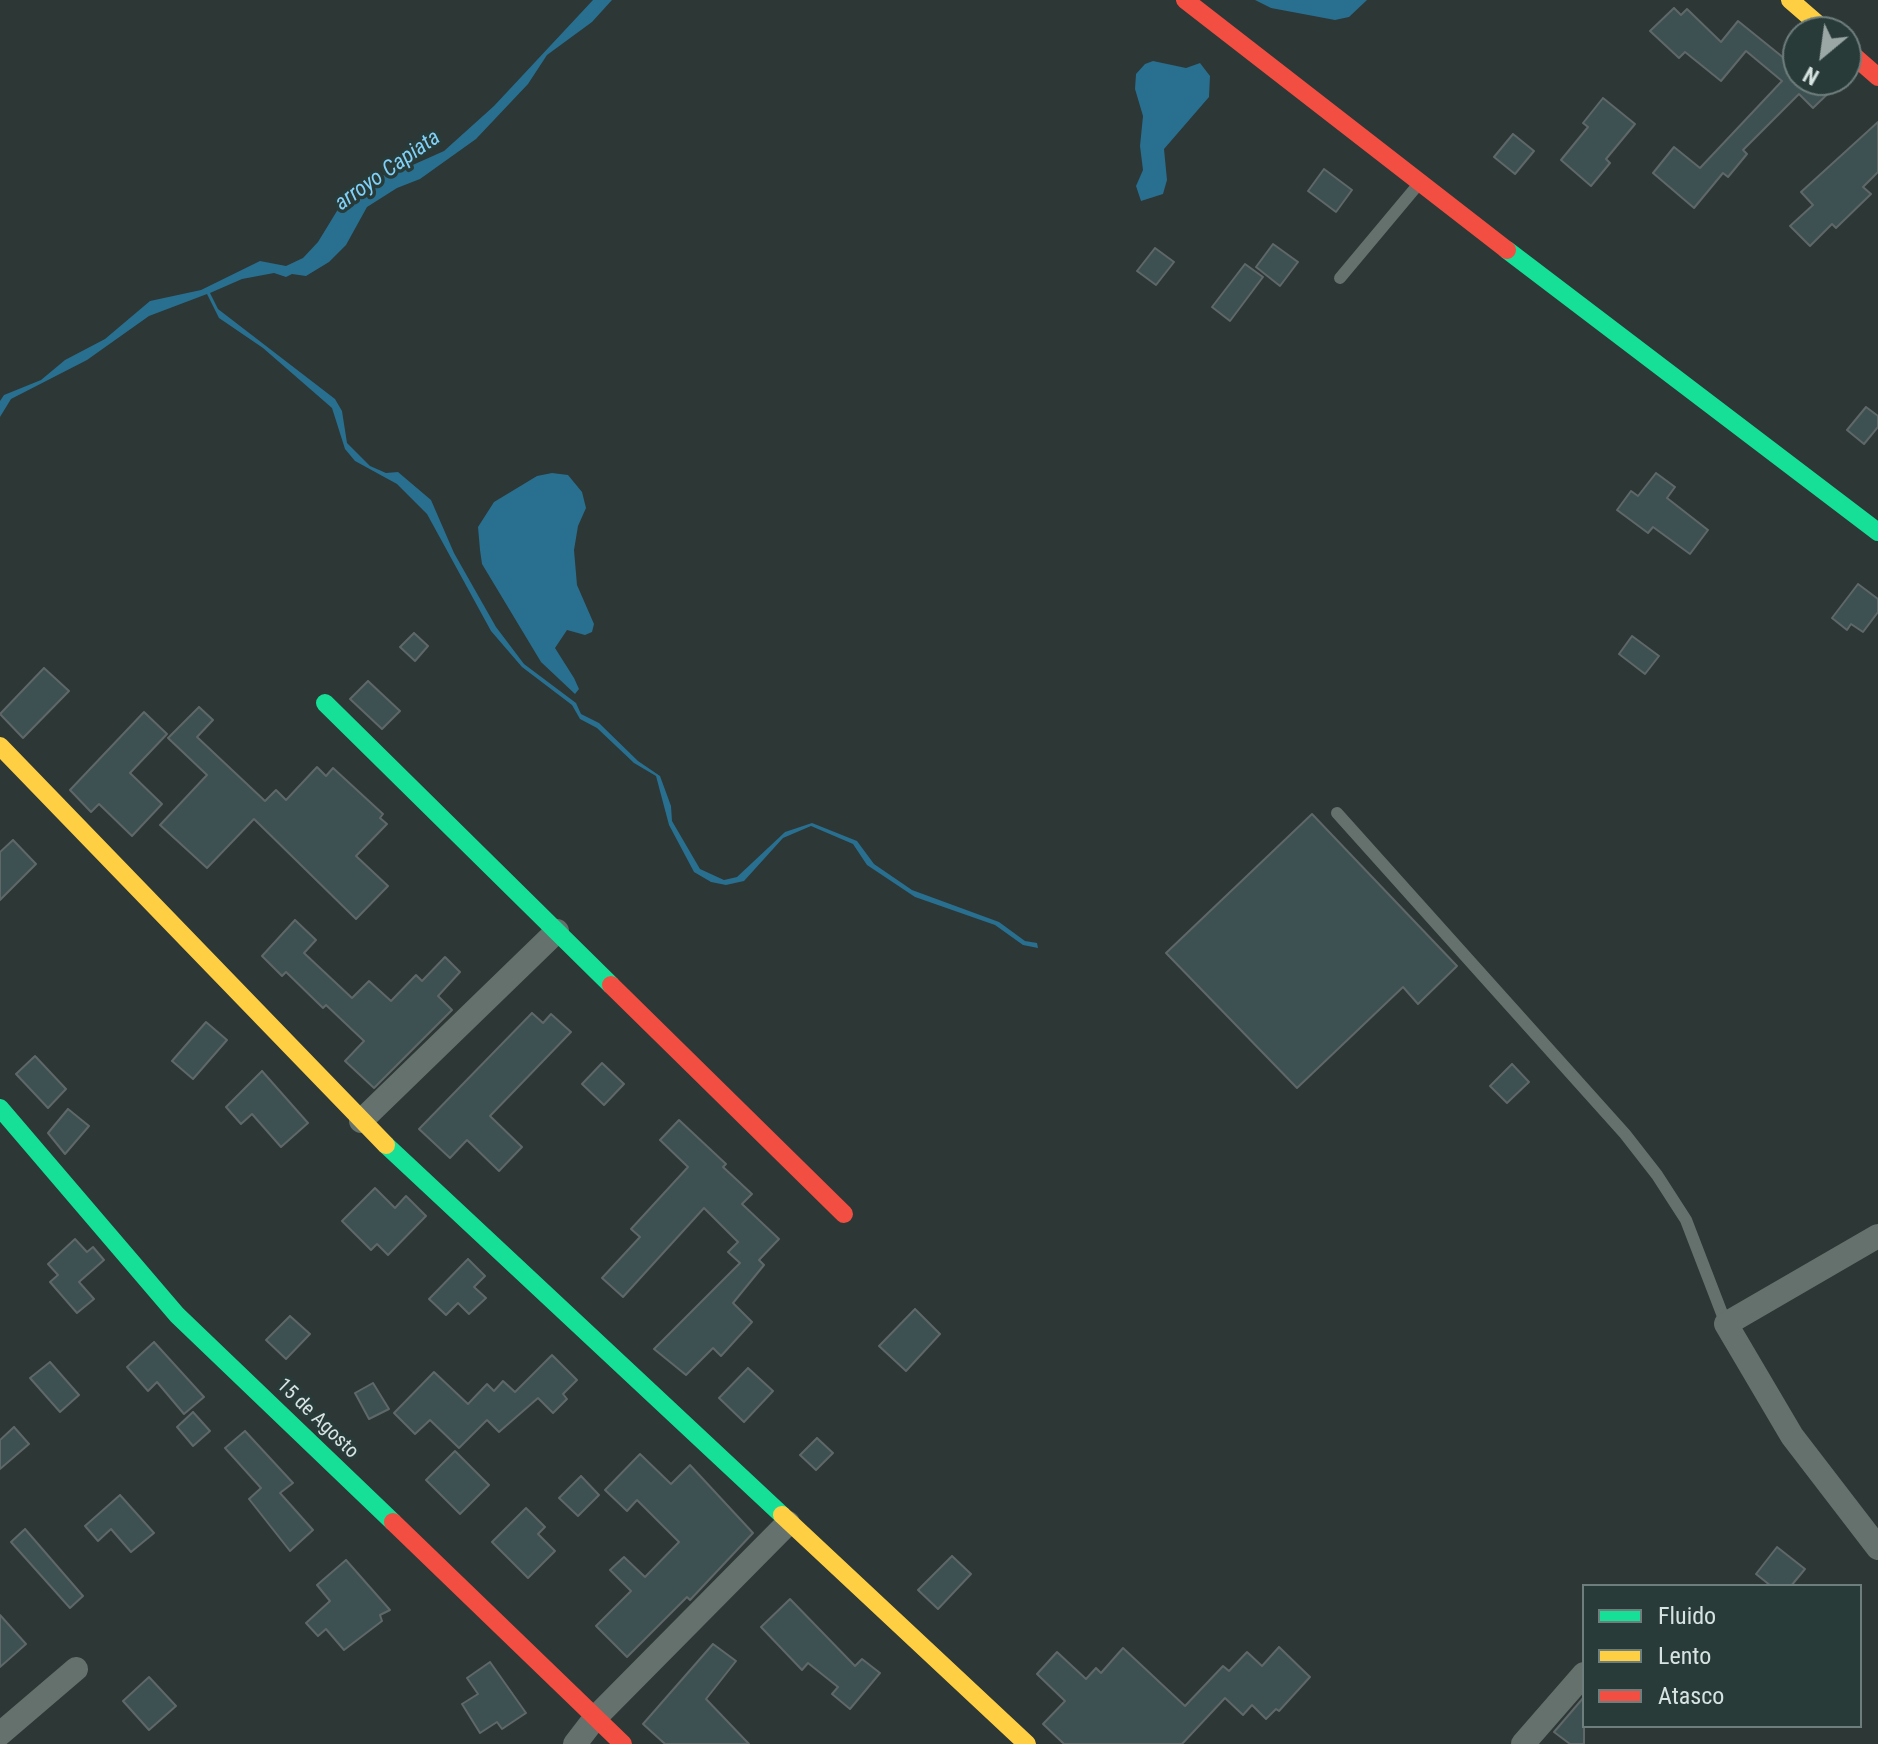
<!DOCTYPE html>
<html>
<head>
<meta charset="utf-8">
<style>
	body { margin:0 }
	#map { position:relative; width:1878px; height:1744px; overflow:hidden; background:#2c3736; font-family:"Roboto Condensed",sans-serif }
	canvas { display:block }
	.legend { position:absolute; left:1582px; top:1584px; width:280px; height:144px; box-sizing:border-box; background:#283b39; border:2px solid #6e7e7c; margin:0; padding:10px 14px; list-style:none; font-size:24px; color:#d7e3e1 }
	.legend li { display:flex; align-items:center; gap:16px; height:40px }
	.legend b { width:40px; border:2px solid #6e7e7c }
	.north { position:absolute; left:1782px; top:16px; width:80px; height:80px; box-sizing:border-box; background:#283b39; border:2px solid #6e7e7c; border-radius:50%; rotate:209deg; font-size:22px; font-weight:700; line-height:32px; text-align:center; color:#d7e3e1 }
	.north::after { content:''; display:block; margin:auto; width:28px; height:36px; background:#9ba7a5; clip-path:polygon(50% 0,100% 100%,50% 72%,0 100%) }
</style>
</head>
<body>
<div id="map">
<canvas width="1878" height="1744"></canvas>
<ul class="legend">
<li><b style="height:10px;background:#16e098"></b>Fluido</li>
<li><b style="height:10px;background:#ffcf43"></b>Lento</li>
<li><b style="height:10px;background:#f24e42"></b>Atasco</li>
</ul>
<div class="north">N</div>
</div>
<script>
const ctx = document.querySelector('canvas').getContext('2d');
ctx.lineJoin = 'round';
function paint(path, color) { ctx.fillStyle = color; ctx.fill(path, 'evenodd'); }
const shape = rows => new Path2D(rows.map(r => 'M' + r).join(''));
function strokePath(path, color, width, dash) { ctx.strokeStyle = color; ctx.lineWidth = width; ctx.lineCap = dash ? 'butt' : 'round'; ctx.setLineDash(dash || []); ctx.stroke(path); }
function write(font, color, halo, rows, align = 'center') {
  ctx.font = font + ' "Roboto Condensed",sans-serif'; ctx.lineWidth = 7; ctx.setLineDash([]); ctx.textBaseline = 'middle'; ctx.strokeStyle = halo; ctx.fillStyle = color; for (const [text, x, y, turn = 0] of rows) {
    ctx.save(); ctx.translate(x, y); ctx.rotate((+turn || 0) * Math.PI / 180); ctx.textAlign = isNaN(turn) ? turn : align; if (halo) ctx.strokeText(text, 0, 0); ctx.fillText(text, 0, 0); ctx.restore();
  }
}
paint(shape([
	[593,0,612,0,592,22,547,55,528,84,476,139,420,179,397,188,367,207,346,245,329,262,306,276,292,274,286,277,274,273,242,279,210,293,218,309,335,399,342,411,347,443,370,466,386,473,398,472,431,500,454,553,496,627,524,664,576,703,581,714,599,723,638,761,660,776,671,806,672,821,700,869,724,880,737,877,785,832,812,823,857,841,874,864,912,890,999,922,1025,941,1037,943,1038,948,1023,945,995,925,915,897,867,865,853,844,811,826,783,838,744,881,726,885,711,882,694,872,669,825,656,776,634,763,597,728,580,719,572,705,522,667,491,631,427,514,397,484,355,461,345,449,332,408,263,348,219,318,207,294,149,316,87,360,11,399,0,417,0,401,4,395,41,380,65,360,105,339,150,301,201,290,260,261,286,266,303,258,318,242,340,206,389,171,406,168,444,151,494,106],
	[1255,0,1367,0,1349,17,1335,20,1271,8],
	[1153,61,1186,68,1200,63,1210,76,1209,97,1164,149,1167,180,1163,194,1141,201,1136,186,1143,170,1140,146,1143,116,1135,89,1136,74,1145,64],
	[552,473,568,475,582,492,586,508,578,526,574,550,577,585,594,624,592,632,585,635,567,630,555,648,574,678,579,689,575,694,541,662,482,564,480,550,478,527,494,502,537,476]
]), '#296f8f');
const building = shape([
	[1674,8,1681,15,1687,9,1721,42,1738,21,1795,67,1798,65,1798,80,1842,80,1813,108,1799,94,1743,150,1747,154,1728,177,1723,173,1694,208,1653,173,1674,147,1700,168,1782,81,1746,51,1721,81,1685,52,1679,58,1650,31,1674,8],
	[1603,98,1635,124,1606,159,1610,163,1591,186,1561,160,1588,127,1583,123,1603,98],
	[1878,122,1878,172,1863,187,1871,194,1836,228,1832,224,1810,246,1790,226,1813,205,1801,192,1878,122],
	[1513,134,1534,151,1515,174,1494,157,1513,134],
	[1324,169,1352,190,1336,212,1308,191,1324,169],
	[1273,244,1298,262,1280,286,1256,267,1273,244],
	[1155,248,1174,262,1156,285,1137,271,1155,248],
	[1245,264,1263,277,1230,321,1212,307,1245,264],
	[1866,407,1878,416,1878,427,1864,444,1847,430,1866,407],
	[1656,473,1675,487,1667,498,1708,530,1690,554,1653,527,1648,533,1617,510,1631,491,1638,496,1656,473],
	[1858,584,1878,599,1878,612,1863,632,1851,624,1847,630,1832,618,1858,584],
	[414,633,428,646,415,661,400,647,414,633],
	[1632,636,1659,656,1645,674,1619,654,1632,636],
	[44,668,69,691,23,738,0,714,44,668],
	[368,681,400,711,382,729,350,699,368,681],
	[199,707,213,720,197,737,265,801,276,790,286,800,317,767,326,776,333,768,383,814,380,818,387,824,356,856,388,886,356,919,254,819,207,868,160,825,207,775,168,738,199,707],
	[144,712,167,734,130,773,162,804,132,836,99,804,91,812,70,790,144,712],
	[1312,814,1457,966,1418,1004,1403,987,1297,1088,1166,953,1312,814],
	[13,840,36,864,0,900,0,852,13,840],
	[295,920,316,940,304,953,352,998,369,981,391,1001,416,975,422,981,445,957,460,972,438,996,452,1010,374,1088,345,1061,364,1041,326,1005,323,1008,286,972,282,976,262,956,295,920],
	[532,1013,543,1023,551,1014,571,1032,490,1116,522,1147,499,1171,467,1140,450,1158,419,1129,532,1013],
	[206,1022,227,1040,193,1079,172,1061,206,1022],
	[35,1056,66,1089,48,1108,16,1074,35,1056],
	[602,1063,624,1084,604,1105,582,1084,602,1063],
	[1512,1064,1529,1082,1507,1103,1490,1086,1512,1064],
	[262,1071,308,1123,281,1147,252,1114,241,1124,226,1107,262,1071],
	[68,1109,89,1126,65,1154,48,1133,68,1109],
	[679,1120,726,1164,723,1167,752,1194,742,1204,779,1239,759,1260,764,1265,733,1303,752,1322,721,1356,713,1348,686,1375,654,1349,740,1263,728,1252,738,1242,704,1208,623,1297,602,1278,640,1237,631,1229,688,1167,660,1140,679,1120],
	[375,1188,395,1208,406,1196,426,1216,388,1255,377,1244,371,1250,342,1221,375,1188],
	[75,1239,87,1252,93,1247,104,1260,79,1282,94,1299,77,1313,50,1282,58,1275,48,1264,75,1239],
	[468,1259,485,1276,474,1287,486,1298,469,1314,458,1303,446,1315,429,1299,468,1259],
	[915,1309,940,1334,906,1371,879,1346,915,1309],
	[290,1316,310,1334,286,1359,266,1340,290,1316],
	[154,1342,204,1397,184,1414,157,1382,148,1391,127,1367,154,1342],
	[552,1355,577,1380,563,1394,567,1399,553,1413,538,1398,499,1432,487,1420,459,1448,430,1420,415,1434,394,1413,434,1372,468,1404,487,1384,494,1391,503,1381,515,1392,552,1355],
	[50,1362,79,1395,60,1412,30,1378,50,1362],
	[748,1368,773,1391,744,1422,719,1398,748,1368],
	[373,1383,389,1409,369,1419,355,1393,373,1383],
	[193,1412,210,1431,193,1446,177,1427,193,1412],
	[14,1427,29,1444,0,1469,0,1440,14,1427],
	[245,1431,293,1483,280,1493,313,1530,290,1551,249,1499,261,1488,225,1448,245,1431],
	[817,1438,833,1453,816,1470,800,1455,817,1438],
	[455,1451,489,1485,460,1514,426,1480,455,1451],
	[640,1454,671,1484,690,1465,753,1533,690,1600,687,1597,627,1657,596,1626,631,1591,610,1570,624,1557,645,1577,679,1542,637,1500,627,1511,605,1490,640,1454],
	[581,1476,599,1495,578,1516,559,1498,581,1476],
	[120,1495,154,1533,131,1552,111,1529,98,1541,85,1526,120,1495],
	[526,1508,545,1527,538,1534,555,1551,528,1578,492,1542,526,1508],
	[25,1529,83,1596,70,1608,11,1542,25,1529],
	[1777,1547,1805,1569,1791,1586,1771,1586,1756,1574,1777,1547],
	[952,1556,971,1574,938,1609,918,1590,952,1556],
	[346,1560,390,1610,380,1615,382,1621,344,1650,326,1629,318,1636,306,1623,330,1601,317,1585,346,1560],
	[790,1599,855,1666,862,1659,880,1673,850,1709,832,1694,838,1687,808,1663,802,1670,761,1627,790,1599],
	[0,1615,26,1644,0,1667,0,1615],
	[713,1644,736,1661,706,1699,749,1744,665,1744,643,1724,713,1644],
	[1279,1647,1310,1677,1279,1711,1276,1709,1266,1719,1252,1705,1243,1715,1225,1698,1182,1744,1064,1744,1043,1724,1065,1701,1037,1674,1057,1652,1086,1679,1096,1668,1101,1673,1123,1648,1185,1706,1223,1666,1229,1671,1247,1652,1262,1666,1279,1647],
	[490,1662,526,1713,502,1729,497,1722,480,1733,462,1704,478,1694,467,1678,490,1662],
	[149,1677,176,1706,149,1730,123,1701,149,1677],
	[1584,1697,1584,1744,1570,1744,1554,1732,1584,1697]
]);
paint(building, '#3e5152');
strokePath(building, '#5f6768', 2);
strokePath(shape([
	[1340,278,1417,186],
	[1337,813,1625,1134,1657,1175,1686,1220,1726,1324]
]), '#65716c', 12);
strokePath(shape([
	[361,1121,557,931],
	[1878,1236,1726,1324,1792,1436,1878,1548],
	[0,1734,76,1669],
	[575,1744,595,1718,788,1523],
	[1523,1744,1584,1674]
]), '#65716c', 24);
strokePath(shape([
	[1507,250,1878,532],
	[325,703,611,985],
	[0,1108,177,1315,393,1522],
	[386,1145,782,1515]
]), '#16e098', 18);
strokePath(shape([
	[1790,0,1827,32],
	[0,746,386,1145],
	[782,1515,1027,1744]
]), '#ffcf43', 18);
strokePath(shape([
	[1185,0,1507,250],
	[1846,49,1878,77],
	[611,985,844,1214],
	[393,1522,623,1744]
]), '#f24e42', 18);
write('20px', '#d7e3e1', '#283b39', [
	["15 de Agosto",317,1419,44]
]);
write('italic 22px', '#81d0f8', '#283b39', [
	["arroyo Capiata",388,171,-35]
]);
</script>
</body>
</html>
